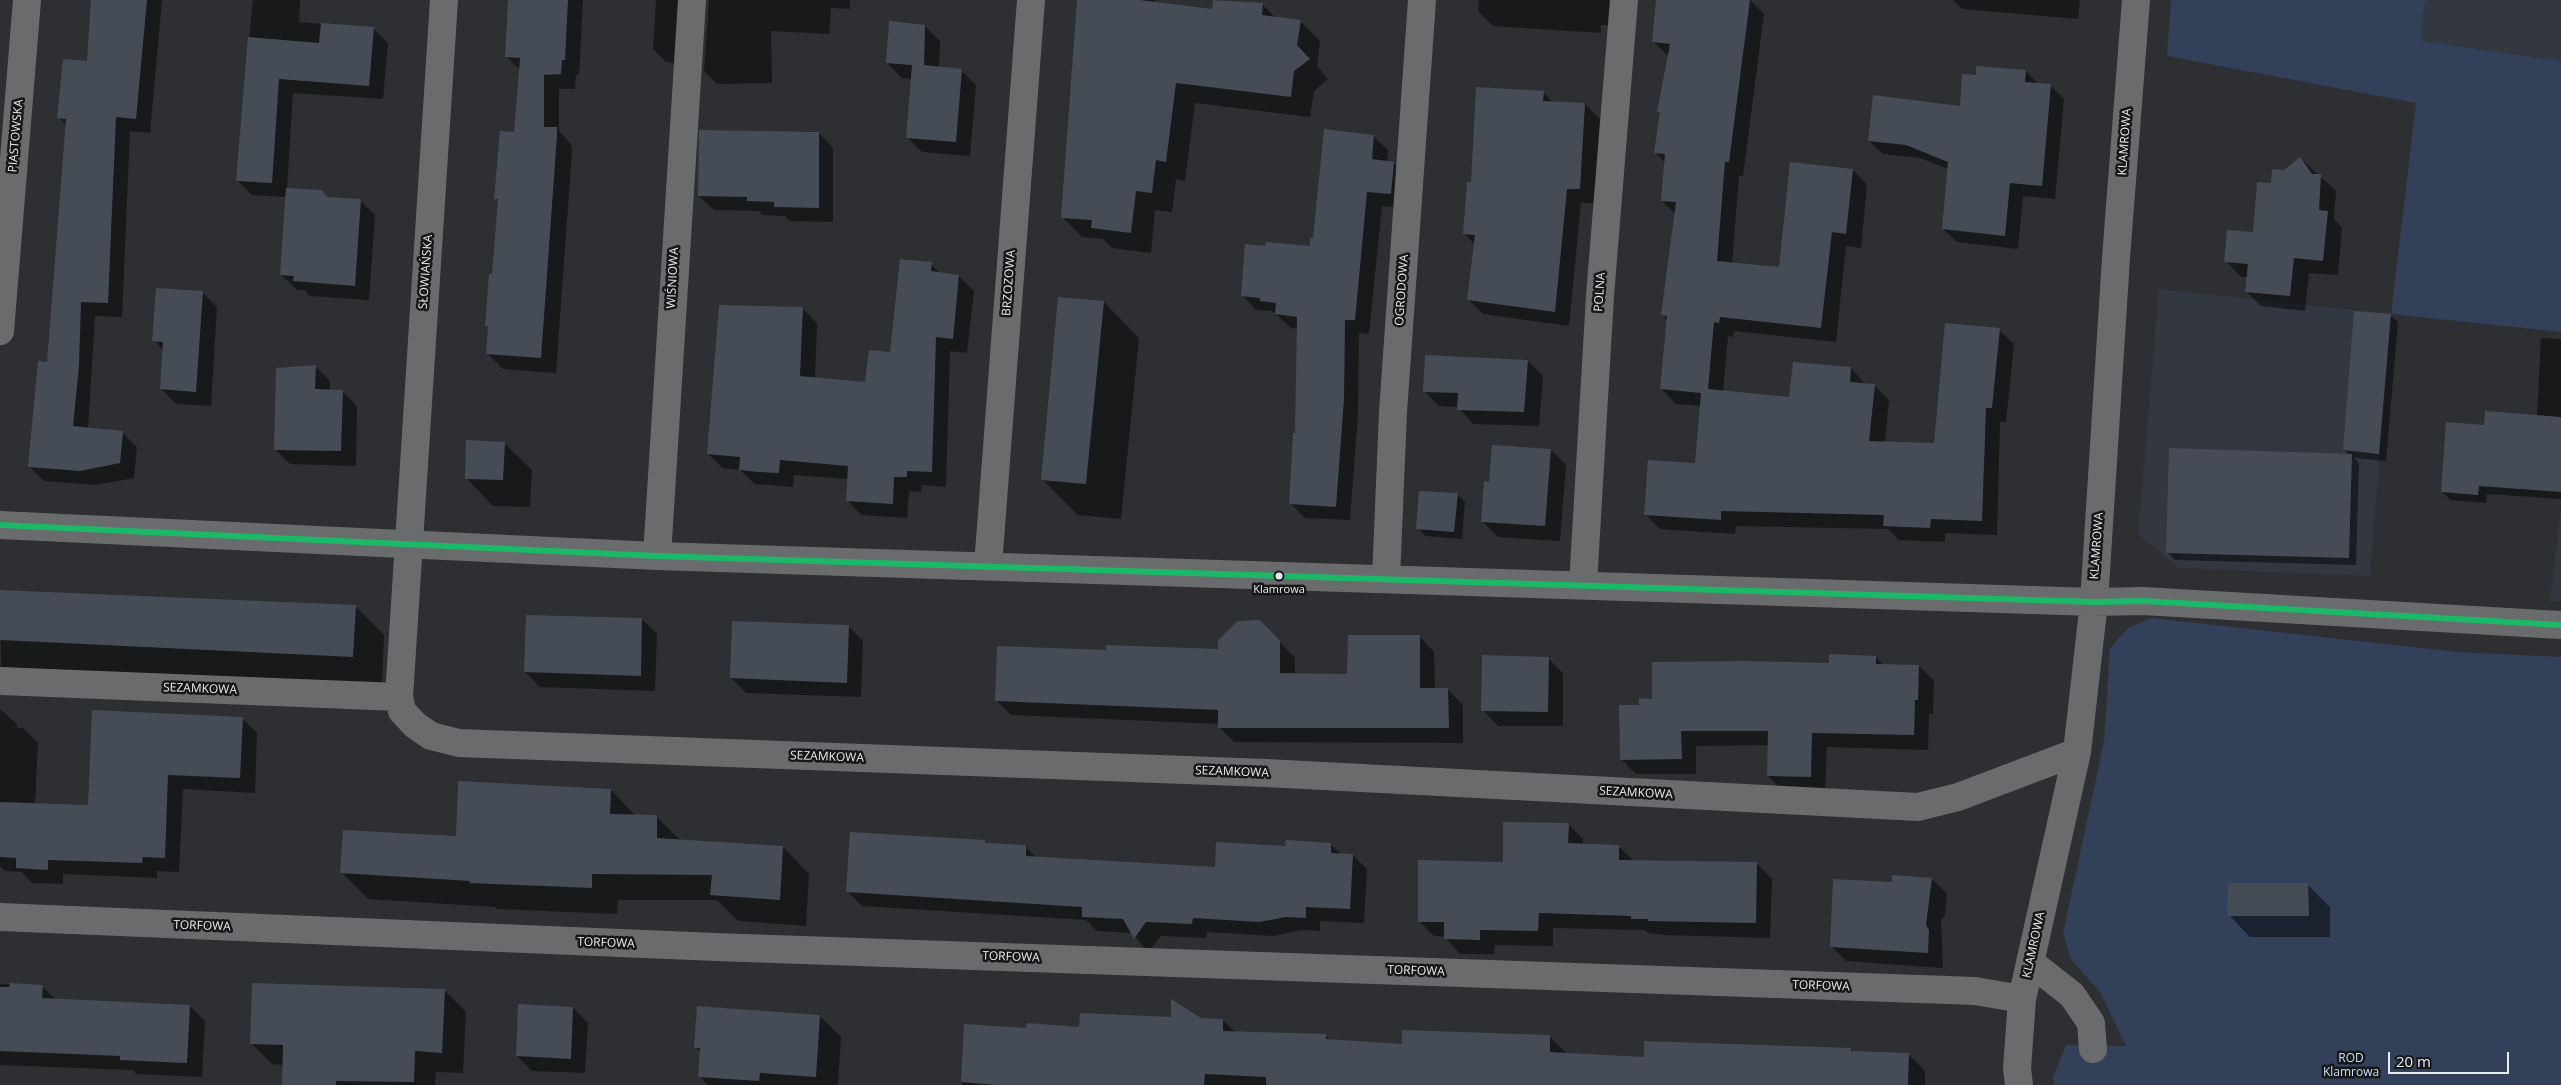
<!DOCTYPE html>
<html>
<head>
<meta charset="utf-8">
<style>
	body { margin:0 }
	#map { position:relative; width:2561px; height:1085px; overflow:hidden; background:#2d2f32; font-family:"Open Sans",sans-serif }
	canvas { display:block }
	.scale { position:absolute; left:2388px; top:1052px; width:121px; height:22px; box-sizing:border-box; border:2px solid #eaebee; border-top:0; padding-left:6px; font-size:15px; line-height:18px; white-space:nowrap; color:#eaebee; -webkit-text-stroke:4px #151719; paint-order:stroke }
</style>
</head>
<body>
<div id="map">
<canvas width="2561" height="1085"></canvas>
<div class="scale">20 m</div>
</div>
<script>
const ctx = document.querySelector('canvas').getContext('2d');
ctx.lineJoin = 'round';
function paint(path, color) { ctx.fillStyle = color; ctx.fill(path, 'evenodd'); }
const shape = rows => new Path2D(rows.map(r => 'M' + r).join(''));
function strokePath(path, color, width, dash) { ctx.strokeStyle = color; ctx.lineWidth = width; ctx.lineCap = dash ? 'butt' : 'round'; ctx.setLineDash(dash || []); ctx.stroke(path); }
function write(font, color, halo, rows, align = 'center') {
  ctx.font = font + ' "Open Sans",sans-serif'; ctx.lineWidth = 5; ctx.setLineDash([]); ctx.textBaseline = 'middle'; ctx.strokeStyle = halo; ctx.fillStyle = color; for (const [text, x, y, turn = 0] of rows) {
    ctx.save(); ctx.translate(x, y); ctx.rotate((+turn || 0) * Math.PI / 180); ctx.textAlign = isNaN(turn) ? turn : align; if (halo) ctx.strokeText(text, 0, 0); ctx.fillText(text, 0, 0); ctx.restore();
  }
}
paint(shape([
	[2425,0,2561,0,2561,61,2421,41],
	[2159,289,2391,314,2370,576,2178,568,2138,533],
	[2561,507,2561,601,2550,601]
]), '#323740');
paint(shape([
	[2171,0,2425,0,2421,41,2561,61,2561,332,2391,314,2416,103,2167,56],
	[2151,618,2458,652,2561,657,2561,1085,2054,1085,2053,1077,2066,1045,2126,1046,2100,992,2071,960,2063,933,2104,741,2110,648,2128,628]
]), '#32405a');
paint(shape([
	[92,0,162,0,150,133,130,131,122,317,95,316,88,429,122,432,137,447,134,478,96,485,44,481,29,466,48,363,67,126,59,117,88,62],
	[253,0,300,0,299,22,373,28,388,43,383,99,293,93,287,189,328,198,360,200,375,215,369,300,310,296,304,290,297,290,281,275,287,197,252,195,238,181,242,110],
	[510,0,583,0,579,75,576,75,575,89,559,89,559,131,571,144,572,151,556,373,503,369,488,354,489,329,486,325,493,276,499,201,496,198,515,134,520,70,507,57],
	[656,0,696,0,686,64,666,62,653,49],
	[709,0,850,0,850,9,831,8,829,34,771,31,772,83,717,84,704,71],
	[1083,0,1155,0,1155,3,1213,10,1214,0,1262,4,1276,18,1300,21,1320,41,1317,66,1328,79,1314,91,1310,117,1195,103,1185,181,1176,179,1172,212,1155,210,1151,253,1112,248,1103,239,1082,237,1062,217],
	[1479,0,1625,0,1622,26,1601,25,1601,33,1493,26,1478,11],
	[1657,0,1750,0,1764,14,1743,176,1739,176,1732,264,1780,269,1853,170,1867,185,1861,248,1846,246,1836,342,1734,331,1733,337,1728,336,1723,392,1791,398,1851,368,1865,384,1874,385,1889,400,1885,443,1935,444,1999,330,2014,344,2006,422,2000,422,1997,535,1945,533,1945,542,1899,540,1888,529,1736,526,1735,534,1660,529,1645,514,1696,465,1701,406,1676,404,1662,389,1668,321,1663,315,1675,214,1662,201,1665,163,1655,152,1661,113,1659,112,1669,57,1654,42],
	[1953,0,2080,0,2078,19,1962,9],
	[925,26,940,41,939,68,961,70,976,85,970,156,922,152,907,137,912,79,902,78,887,63],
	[2026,71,2039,85,2050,85,2064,99,2055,199,2023,196,2018,249,1957,242,1943,229,1948,169,1920,158,1883,154,1869,141,1961,107,1977,76],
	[1543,92,1553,102,1585,104,1600,119,1594,203,1581,203,1569,326,1483,314,1468,299,1475,245,1464,233,1472,183],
	[819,133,833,148,833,222,790,221,785,216,762,215,759,211,714,210,699,196],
	[1373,136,1388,150,1387,162,1394,163,1408,177,1405,208,1382,206,1369,334,1359,333,1358,414,1350,520,1305,518,1290,503,1296,435,1298,329,1291,328,1272,311,1256,310,1242,295,1267,247,1311,248],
	[2300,158,2336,191,2334,219,2342,228,2338,275,2309,273,2305,311,2261,306,2246,291,2248,277,2241,277,2226,261,2254,233,2272,184],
	[931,264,941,274,959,276,974,291,967,353,950,351,946,487,922,485,921,492,909,491,907,518,861,515,847,500,848,479,794,475,793,487,755,484,740,470,723,468,708,454,802,308,817,323,815,379,866,384,891,353],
	[202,292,217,307,211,406,176,404,161,388,164,351,154,340],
	[1104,302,1139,338,1121,519,1078,515,1042,479],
	[2390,315,2398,322,2386,461,2354,458,2359,463,2356,565,2175,560,2167,552,2350,455,2344,450],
	[2541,338,2561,339,2561,499,2487,494,2486,503,2451,500,2442,492,2485,426,2537,416],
	[1528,361,1543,376,1539,426,1473,424,1458,407,1439,406,1424,391],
	[315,366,330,381,330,391,342,391,357,406,356,466,290,464,275,449],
	[504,443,532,470,530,507,493,506,466,478],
	[1551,450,1566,465,1560,541,1498,537,1483,522,1490,483],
	[1457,494,1465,502,1462,539,1425,536,1418,528],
	[0,591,355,606,384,635,382,685,1,667],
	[642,619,657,634,655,691,540,687,525,672],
	[848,626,863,641,861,697,746,693,731,678],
	[1419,636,1434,652,1435,689,1448,690,1463,705,1463,743,1234,742,1219,727,1219,724,1011,715,996,700,1107,651,1219,650,1275,637,1295,658,1295,674,1349,675],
	[1876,657,1884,666,1919,666,1934,681,1933,714,1929,714,1928,750,1827,747,1825,792,1783,791,1768,776,1769,745,1696,746,1696,774,1636,774,1621,759,1640,706,1654,700],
	[1548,658,1563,673,1563,726,1498,726,1483,710],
	[0,709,17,724,17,728,23,728,38,743,35,804,89,806,242,718,257,733,255,793,183,789,179,872,157,871,157,878,63,874,63,884,32,883,22,872,5,871,0,866],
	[611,790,636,816,656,816,680,840,783,847,809,874,806,926,738,921,717,900,618,900,617,914,497,909,495,907,368,899,342,873],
	[1568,824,1583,839,1583,845,1618,846,1634,861,1757,864,1772,879,1770,938,1664,935,1648,933,1645,930,1553,928,1553,946,1495,945,1494,954,1460,954,1445,937,1434,936,1419,921,1504,863],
	[985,842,987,844,1026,847,1037,858,1216,868,1286,848,1331,845,1341,854,1353,855,1367,869,1364,923,1320,921,1320,931,1301,930,1274,936,1207,932,1206,938,1161,936,1148,952,1132,933,1097,931,1086,920,862,906,847,891],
	[1932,879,1947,894,1945,915,1941,920,1943,968,1846,961,1831,946,1893,883],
	[2308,885,2330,907,2330,937,2250,937,2229,915],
	[0,984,42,986,56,1000,190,1006,205,1021,202,1077,136,1074,133,1070,0,1065],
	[445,991,466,1012,463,1073,436,1072,435,1085,283,1085,284,1065,272,1064,251,1043],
	[573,1008,588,1023,585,1073,532,1071,517,1056],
	[820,1016,841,1037,838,1085,708,1085,699,1076,701,1052,695,1047],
	[1200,1019,1223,1020,1235,1032,1326,1036,1331,1041,1403,1045,1550,1037,1567,1054,1645,1058,1851,1049,1854,1053,1908,1054,1925,1071,1925,1085,962,1085,965,1025,1027,1029,1080,1028]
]), '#0007');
paint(shape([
	[91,0,147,0,136,119,116,117,108,303,81,302,79,365,73,426,123,431,120,463,80,471,28,467,38,361,47,362,66,119,57,118,63,59,87,61],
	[508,0,568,0,565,60,562,60,561,74,544,75,544,127,557,127,557,135,541,358,486,354,488,326,485,326,489,274,492,274,498,199,494,199,500,131,514,132,520,58,505,57],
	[1077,0,1140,0,1212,9,1213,0,1263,3,1262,15,1301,20,1297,45,1310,59,1294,71,1291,97,1176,83,1166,162,1156,160,1152,193,1136,191,1131,233,1091,228,1092,220,1061,218],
	[1656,0,1750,0,1729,162,1725,162,1717,261,1779,267,1790,162,1853,169,1846,234,1832,232,1821,328,1720,317,1719,323,1714,322,1708,389,1789,397,1793,362,1851,367,1850,382,1875,384,1869,441,1934,443,1945,323,2000,328,1992,408,1986,408,1982,521,1931,519,1930,528,1883,526,1884,515,1721,511,1721,520,1644,515,1648,460,1695,463,1701,393,1660,389,1667,316,1661,315,1676,202,1661,201,1665,154,1654,153,1660,112,1657,112,1670,44,1652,42],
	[889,21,925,25,924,65,962,69,956,142,906,138,912,65,886,63],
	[321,23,374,27,369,86,279,79,272,183,236,181,248,37,319,43],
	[1976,66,2026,70,2025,82,2051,84,2042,186,2010,183,2005,236,1942,229,1948,162,1906,145,1868,141,1873,95,1960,106,1962,74,1976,75],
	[1476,87,1544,91,1543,101,1585,103,1580,189,1567,189,1555,312,1467,300,1475,235,1463,234,1467,182,1471,182],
	[1324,129,1374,135,1372,159,1394,162,1391,194,1367,192,1355,320,1345,320,1344,399,1336,507,1289,504,1293,433,1295,433,1297,317,1275,314,1276,303,1260,301,1260,298,1241,296,1245,244,1266,246,1266,242,1310,246,1310,238,1313,238],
	[699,130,819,132,819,208,774,207,774,202,747,201,747,197,698,196],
	[2300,157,2312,174,2321,174,2319,210,2328,211,2323,261,2294,258,2290,296,2245,292,2248,264,2224,262,2227,230,2253,232,2257,182,2271,183,2272,169,2284,170],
	[286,188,322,190,327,197,361,199,355,286,293,281,294,276,280,275],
	[900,259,932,262,931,271,959,275,953,339,936,337,932,472,907,471,907,477,894,477,893,504,846,501,848,466,780,460,779,473,759,472,739,470,740,457,707,454,719,305,803,307,800,376,865,382,869,350,890,352],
	[156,288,203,291,196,392,160,389,163,342,152,341],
	[1058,297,1104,301,1086,484,1041,480],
	[2354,311,2391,314,2379,454,2343,450],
	[1425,355,1528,360,1524,412,1457,410,1458,393,1423,392],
	[316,365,315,389,343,390,341,451,274,450,276,368],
	[2485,411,2561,417,2561,492,2479,486,2478,495,2441,492,2446,422,2484,425],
	[466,440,505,442,503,480,465,479],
	[1492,445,1551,449,1545,526,1481,522,1484,481,1489,482],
	[2169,448,2352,454,2349,558,2166,553],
	[1419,491,1458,493,1454,532,1416,529],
	[0,590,356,605,353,657,0,640],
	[526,615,642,618,641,676,524,672],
	[1260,620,1280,641,1280,673,1347,674,1348,635,1420,635,1420,688,1448,688,1449,728,1218,728,1218,710,995,701,997,646,1106,650,1106,645,1218,649,1218,640,1238,621],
	[732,621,849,625,847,683,730,678],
	[1829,654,1876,656,1876,664,1919,665,1918,700,1915,700,1914,735,1812,733,1811,777,1767,776,1768,731,1681,731,1682,759,1620,760,1619,705,1639,705,1639,698,1652,699,1652,662,1744,661,1829,663],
	[1482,655,1549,657,1548,712,1481,711],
	[92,710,243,717,240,778,168,775,165,858,143,857,142,863,48,860,48,870,16,868,16,858,0,857,0,802,88,805],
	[458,781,611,789,610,814,657,815,657,838,783,846,780,900,710,895,712,875,592,874,592,888,469,883,470,881,340,873,343,830,456,836],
	[1503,822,1569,823,1568,843,1619,845,1619,860,1757,862,1756,923,1648,921,1648,919,1631,919,1631,916,1539,913,1538,931,1480,930,1480,940,1444,939,1444,922,1418,922,1418,860,1503,862],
	[850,832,985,840,985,843,1026,845,1026,856,1215,867,1216,842,1285,846,1286,840,1331,843,1331,853,1353,854,1350,909,1306,907,1306,918,1286,917,1259,922,1193,918,1192,924,1146,922,1134,939,1123,919,1082,917,1082,907,846,892],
	[1892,875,1932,878,1926,925,1929,930,1928,953,1830,947,1833,879,1892,882],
	[2228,883,2308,883,2309,916,2227,916],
	[10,983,43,985,42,998,190,1005,187,1063,120,1060,120,1056,0,1051,0,987,9,987],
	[252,983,445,989,442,1053,415,1051,414,1082,336,1081,336,1085,282,1085,283,1045,250,1044],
	[1171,999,1201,1018,1223,1019,1223,1031,1326,1034,1326,1039,1402,1044,1402,1030,1550,1035,1550,1052,1644,1057,1644,1041,1851,1048,1851,1051,1909,1053,1908,1085,1266,1085,1266,1077,1205,1074,1204,1085,996,1085,961,1082,964,1024,1026,1028,1027,1023,1079,1027,1080,1013,1171,1017],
	[518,1004,573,1007,571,1059,516,1056],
	[697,1006,820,1015,816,1077,760,1073,759,1081,698,1077,700,1048,694,1048]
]), '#464c55');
strokePath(shape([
	[444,0,399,697,402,711,415,725,431,736,459,743,1266,773,1918,807,1958,797,2077,752],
	[0,331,27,0],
	[0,525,657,556,2094,602,2143,601,2561,625],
	[657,556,692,0],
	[988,566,1031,0],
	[1386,579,1393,412,1422,0],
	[1583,585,1600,296,1624,0],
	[0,681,399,697],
	[0,917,716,947,1948,990,1975,991,2022,999],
	[2030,962,2072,995,2091,1023,2093,1049],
	[2019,1085,2017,1069,2022,999,2077,752,2094,602,2116,258,2136,0]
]), '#6a6b6d', 28);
strokePath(shape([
	[0,525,657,556,2094,602,2143,601,2561,625]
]), '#1ab867', 6);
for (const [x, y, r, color] of [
	[1279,576,4.5,"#eaebee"]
]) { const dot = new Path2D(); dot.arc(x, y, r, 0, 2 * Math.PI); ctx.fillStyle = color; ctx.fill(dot); strokePath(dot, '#151719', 2); }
write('11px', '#eaebee', '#151719', [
	["Klamrowa",1279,590]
]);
write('12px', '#eaebee', '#151719', [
	["PIASTOWSKA",16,136,-85],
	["KLAMROWA",2125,142,-86],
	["SŁOWIAŃSKA",426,272,-86],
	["WIŚNIOWA",673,278,-87],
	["BRZOZOWA",1009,283,-86],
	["OGRODOWA",1402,290,-86],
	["POLNA",1600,292,-86],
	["KLAMROWA",2097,546,-86],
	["SEZAMKOWA",200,689,2],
	["SEZAMKOWA",827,757,2],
	["SEZAMKOWA",1232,772,2],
	["SEZAMKOWA",1636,793,3],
	["TORFOWA",202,926,2],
	["TORFOWA",606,943,2],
	["KLAMROWA",2034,945,-78],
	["TORFOWA",1011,957,2],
	["TORFOWA",1416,971,2],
	["TORFOWA",1821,986,2]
]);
write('12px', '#cedefa', '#151719', [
	["ROD",2351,1059],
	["Klamrowa",2351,1073]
]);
</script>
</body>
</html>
